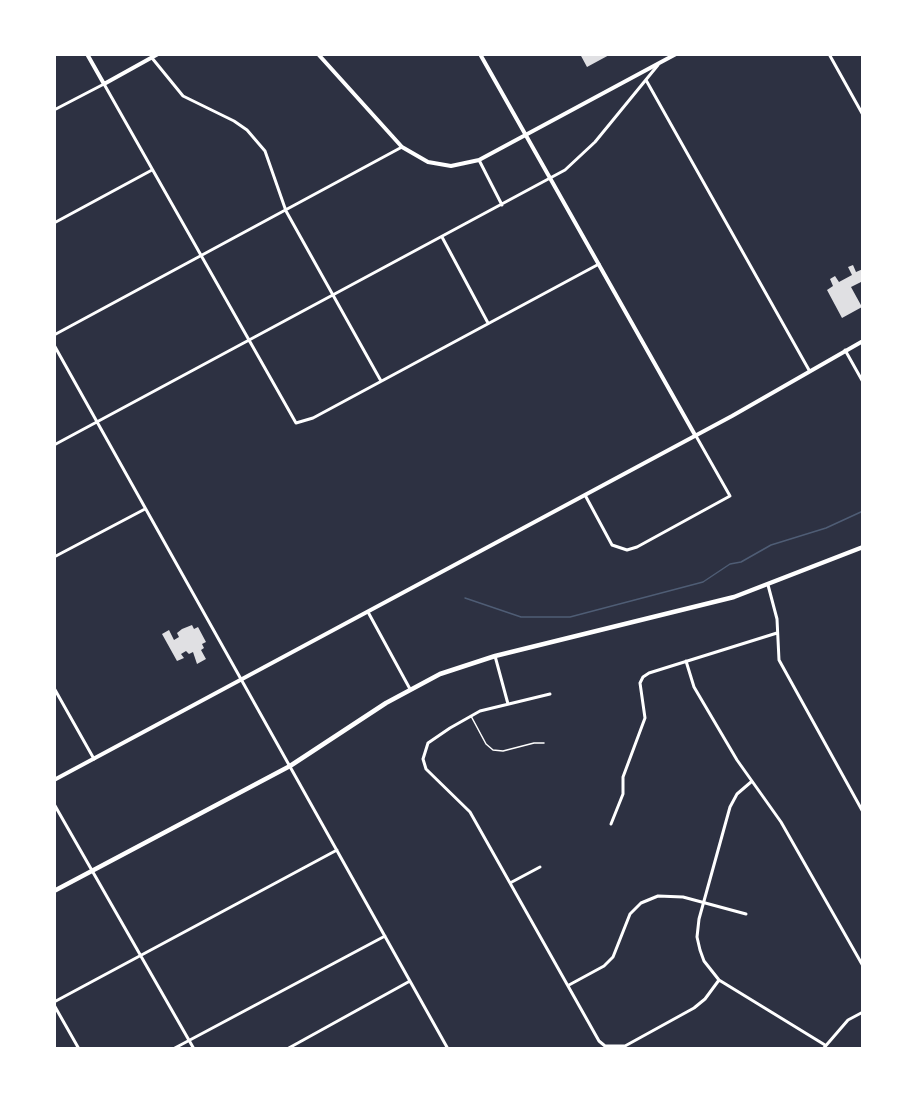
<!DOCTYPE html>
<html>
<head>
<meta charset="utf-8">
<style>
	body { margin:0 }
	#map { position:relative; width:917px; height:1103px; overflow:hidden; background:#2d3142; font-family:"Source Sans 3",sans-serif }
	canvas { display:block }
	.frame { position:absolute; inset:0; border:56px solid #fff; pointer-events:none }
</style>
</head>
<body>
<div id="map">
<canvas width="917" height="1103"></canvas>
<div class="frame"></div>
</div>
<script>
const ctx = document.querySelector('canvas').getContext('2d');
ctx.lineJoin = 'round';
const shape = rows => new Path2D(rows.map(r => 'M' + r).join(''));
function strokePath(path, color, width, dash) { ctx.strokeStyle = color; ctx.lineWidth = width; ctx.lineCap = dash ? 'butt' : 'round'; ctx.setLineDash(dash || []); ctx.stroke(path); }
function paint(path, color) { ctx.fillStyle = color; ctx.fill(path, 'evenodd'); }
strokePath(shape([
	[465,598,521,617,570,617,703,582,730,564,741,562,771,545,826,528,863,511]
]), '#4f5d75', 1.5);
paint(shape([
	[580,54,611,54,587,67],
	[853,265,856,272,863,269,863,286,861,282,851,287,862,307,842,318,827,290,833,286,830,279,835,276,839,282,852,275,848,267],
	[192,625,194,629,198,627,206,642,202,644,204,648,201,650,206,659,197,664,193,652,189,654,186,651,181,654,184,658,177,661,162,634,169,630,174,640,179,637,177,633,182,629]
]), '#e0e0e3');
strokePath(shape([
	[471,716,486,744,493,750,503,751,534,743,544,743]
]), '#fff', 1.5);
strokePath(shape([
	[829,54,863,115],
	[152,58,183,96,234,121,247,130,265,151,286,211,381,381],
	[646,80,809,370],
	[54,110,104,84,296,423,313,418,599,264],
	[479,160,502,205],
	[54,223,152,170],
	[442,237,488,323],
	[54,335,402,147],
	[54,345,448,1049],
	[845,350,863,382],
	[54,445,565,170,595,142,658,65],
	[585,495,612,545,627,550,637,547,730,496,696,436],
	[54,557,145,509],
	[768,585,777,619,779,660,863,812],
	[368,612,410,689],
	[495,656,508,704],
	[686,661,694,687,737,760,781,822,863,966],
	[54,688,94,759],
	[550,694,480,711,450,728,428,743,423,759,426,769,470,812,599,1041,605,1046,625,1046,694,1008,705,999,719,980],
	[751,782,737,794,730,807,699,919,697,937,700,950,704,961,719,980,825,1045],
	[54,804,194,1049],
	[611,824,623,794,623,777,645,718,640,683,643,677,649,673,777,633],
	[510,883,540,867],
	[569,985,604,966,613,957,630,914,641,903,658,896,683,897,746,914],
	[54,1002,337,850],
	[54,1005,79,1049],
	[173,1049,385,936],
	[287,1049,410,981],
	[823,1049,848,1020,863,1012]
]), '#fff', 3);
strokePath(shape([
	[87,54,104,84,158,54],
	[318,54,402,147,428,162,451,166,479,160,676,54],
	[480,54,695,435],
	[54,780,732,416,863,341]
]), '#fff', 4);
strokePath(shape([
	[54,891,290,766,386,703,440,674,495,656,734,597,863,547]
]), '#fff', 4.5);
</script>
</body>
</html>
